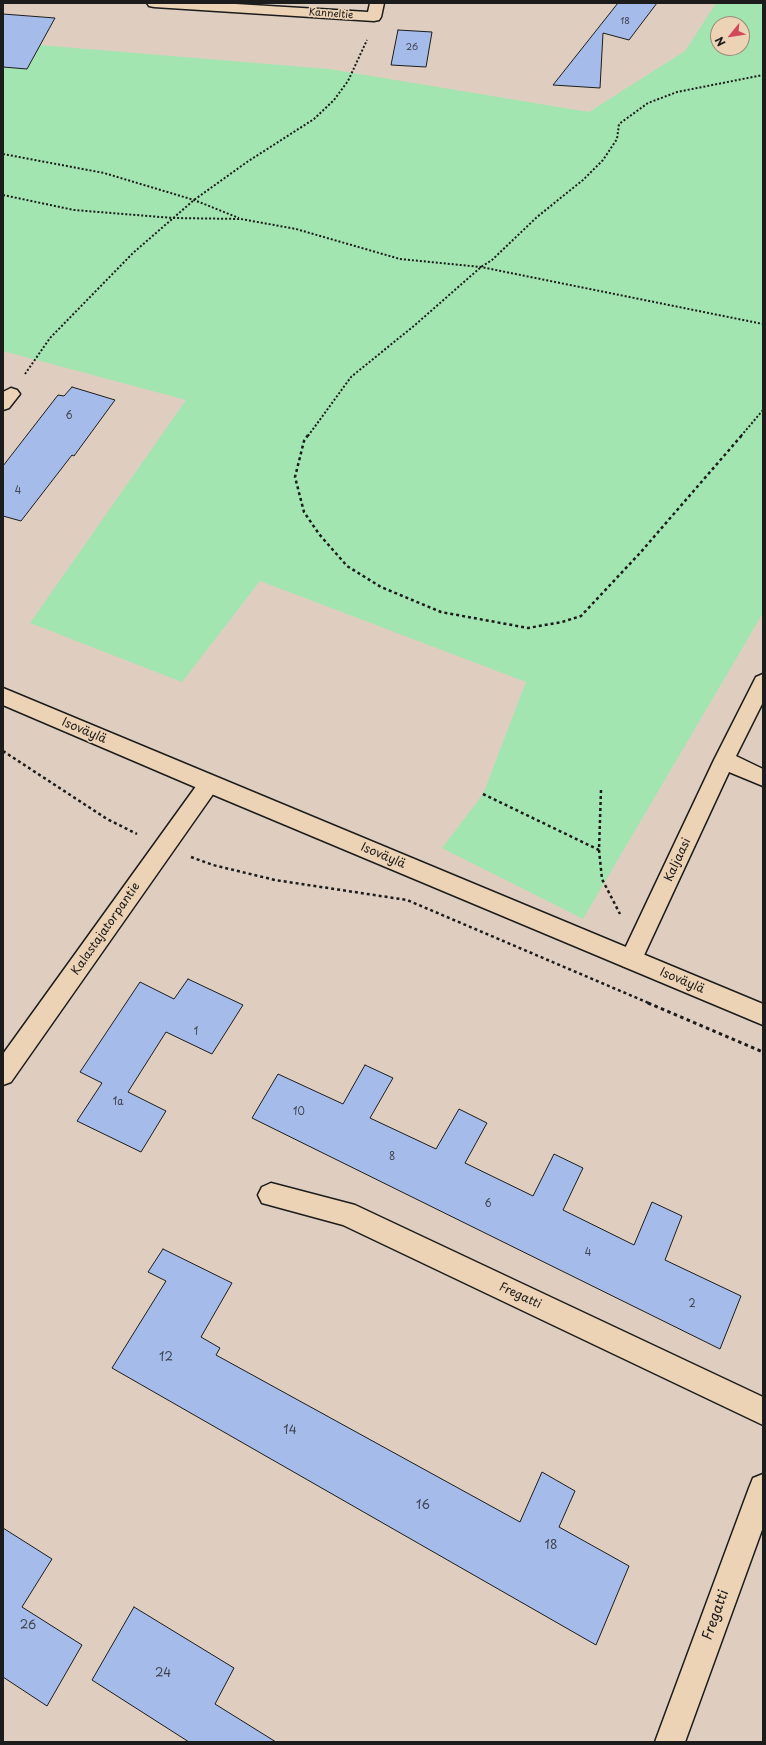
<!DOCTYPE html>
<html>
<head>
<meta charset="utf-8">
<style>
	body { margin:0 }
	#map { position:relative; width:766px; height:1745px; overflow:hidden; background:#dfcebf; font-family:"Playpen Sans",sans-serif }
	canvas { display:block }
	.frame { position:absolute; inset:0; border:4px solid #1c1c1c; pointer-events:none }
	.north { position:absolute; left:710px; top:16px; width:40px; height:40px; box-sizing:border-box; background:#edd3b5; border:1px solid #998a78; border-radius:50%; rotate:240deg; font-size:11px; font-weight:700; line-height:16px; text-align:center; color:#1c1c1c }
	.north::after { content:''; display:block; margin:auto; width:14px; height:18px; background:#d1495b; clip-path:polygon(50% 0,100% 100%,50% 72%,0 100%) }
</style>
</head>
<body>
<div id="map">
<canvas width="766" height="1745"></canvas>
<div class="frame"></div>
<div class="north">N</div>
</div>
<script>
const ctx = document.querySelector('canvas').getContext('2d');
ctx.lineJoin = 'round';
function paint(path, color) { ctx.fillStyle = color; ctx.fill(path, 'evenodd'); }
const shape = rows => new Path2D(rows.map(r => 'M' + r).join(''));
function strokePath(path, color, width, dash) { ctx.strokeStyle = color; ctx.lineWidth = width; ctx.lineCap = dash ? 'butt' : 'round'; ctx.setLineDash(dash || []); ctx.stroke(path); }
function write(font, color, halo, rows, align = 'center') {
  ctx.font = font + ' "Playpen Sans",sans-serif'; ctx.lineWidth = 3.5; ctx.setLineDash([]); ctx.textBaseline = 'middle'; ctx.strokeStyle = halo; ctx.fillStyle = color; for (const [text, x, y, turn = 0] of rows) {
    ctx.save(); ctx.translate(x, y); ctx.rotate((+turn || 0) * Math.PI / 180); ctx.textAlign = isNaN(turn) ? turn : align; if (halo) ctx.strokeText(text, 0, 0); ctx.fillText(text, 0, 0); ctx.restore();
  }
}
paint(shape([
	[716,3,763,3,763,613,583,919,442,848,483,794,526,682,260,581,182,682,30,623,186,400,3,351,3,42,329,69,589,112,685,51],
	[718,24,742,24,742,48,718,48]
]), '#a3e5b0');
const building = shape([
	[618,3,657,3,629,40,603,33,600,88,553,85,618,3],
	[3,14,55,18,27,69,3,67,3,14],
	[398,30,432,32,426,67,391,65,398,30],
	[72,387,115,400,74,456,72,455,21,521,3,516,3,466,58,395,64,396,72,387],
	[188,979,243,1005,212,1054,166,1032,128,1092,166,1111,141,1152,77,1121,102,1083,80,1072,140,982,174,999,188,979],
	[365,1065,393,1078,370,1118,436,1149,459,1109,487,1123,465,1163,533,1196,554,1154,583,1168,563,1210,634,1245,652,1202,682,1216,665,1260,741,1296,720,1349,252,1118,278,1074,343,1104,365,1065],
	[163,1249,232,1283,201,1337,220,1348,216,1355,520,1522,542,1472,575,1491,559,1527,629,1566,596,1645,112,1368,166,1281,148,1272,163,1249],
	[3,1528,52,1559,22,1607,82,1645,47,1706,3,1677,3,1528],
	[134,1607,234,1668,215,1704,276,1742,189,1742,92,1680,134,1607]
]);
paint(building, '#a5bbe9');
strokePath(building, '#1c1c1c', 1);
const minor = shape([
	[147,3,219,3,368,12,370,3,384,3,381,17,379,20,374,21,154,7,149,6,147,3],
	[11,388,17,390,20,394,9,408,3,410,3,392,11,388],
	[763,674,763,702,736,756,763,769,763,786,729,772,639,966,631,969,623,966,620,959,714,760,756,677,763,674],
	[209,775,216,778,220,784,216,790,11,1082,3,1085,3,1054,202,778,209,775],
	[271,1183,355,1205,763,1397,763,1425,343,1225,262,1203,258,1195,262,1187,271,1183],
	[763,1474,763,1527,685,1742,655,1742,749,1488,753,1478,763,1474]
]);
const tertiary = shape([
	[3,688,763,1004,763,1025,202,790,3,705,3,688]
]);
strokePath(minor, '#1c1c1c', 3);
strokePath(tertiary, '#1c1c1c', 3);
strokePath(shape([
	[3,154,104,173,194,200,239,218],
	[3,195,74,210,173,218,241,219,296,229,400,259,481,267,763,324],
	[25,374,50,338,133,253,194,200,247,162,314,119,334,100,348,81,367,40],
	[308,436,351,377,415,325,481,267,492,260,537,217,583,180,603,160,617,139,619,124,648,103,677,92,763,75],
	[741,436,763,410]
]), '#1c1c1c', 2, [2, 2]);
strokePath(shape([
	[308,435,304,441,295,477,304,512,319,534,347,566,381,587,441,612,528,628,562,622,581,616,640,553,742,435],
	[3,751,107,819,137,834],
	[601,790,599,850,602,879,620,914],
	[483,794,599,850],
	[191,857,213,865,275,880,407,900,651,1004]
]), '#1c1c1c', 2.5, [3, 3]);
strokePath(shape([
	[648,1003,763,1052]
]), '#1c1c1c', 3, [3.5, 3.5]);
paint(minor, '#edd3b5');
paint(tertiary, '#edd3b5');
write('9px', '#3e444f', null, [
	["18",625,22],
	["26",412,48]
]);
write('10px', '#1c1c1c', '#edd3b5', [
	["Kanneltie",331,14,4]
]);
write('10px', '#3e444f', null, [
	["6",69,416],
	["4",18,491],
	["1",196,1032],
	["1a",118,1102],
	["10",299,1112],
	["8",392,1157],
	["6",488,1204],
	["4",588,1253],
	["2",692,1304]
]);
write('12px', '#1c1c1c', '#edd3b5', [
	["Isoväylä",84,731,23],
	["Isoväylä",383,856,23],
	["Kaljaasi",678,860,-65],
	["Kalastajatorpantie",106,929,-55],
	["Isoväylä",682,981,23],
	["Fregatti",520,1296,25]
]);
write('12px', '#3e444f', null, [
	["12",166,1358],
	["14",290,1431],
	["16",423,1506],
	["18",551,1546],
	["26",28,1626],
	["24",163,1674]
]);
write('14px', '#1c1c1c', '#edd3b5', [
	["Fregatti",716,1615,-70]
]);
</script>
</body>
</html>
